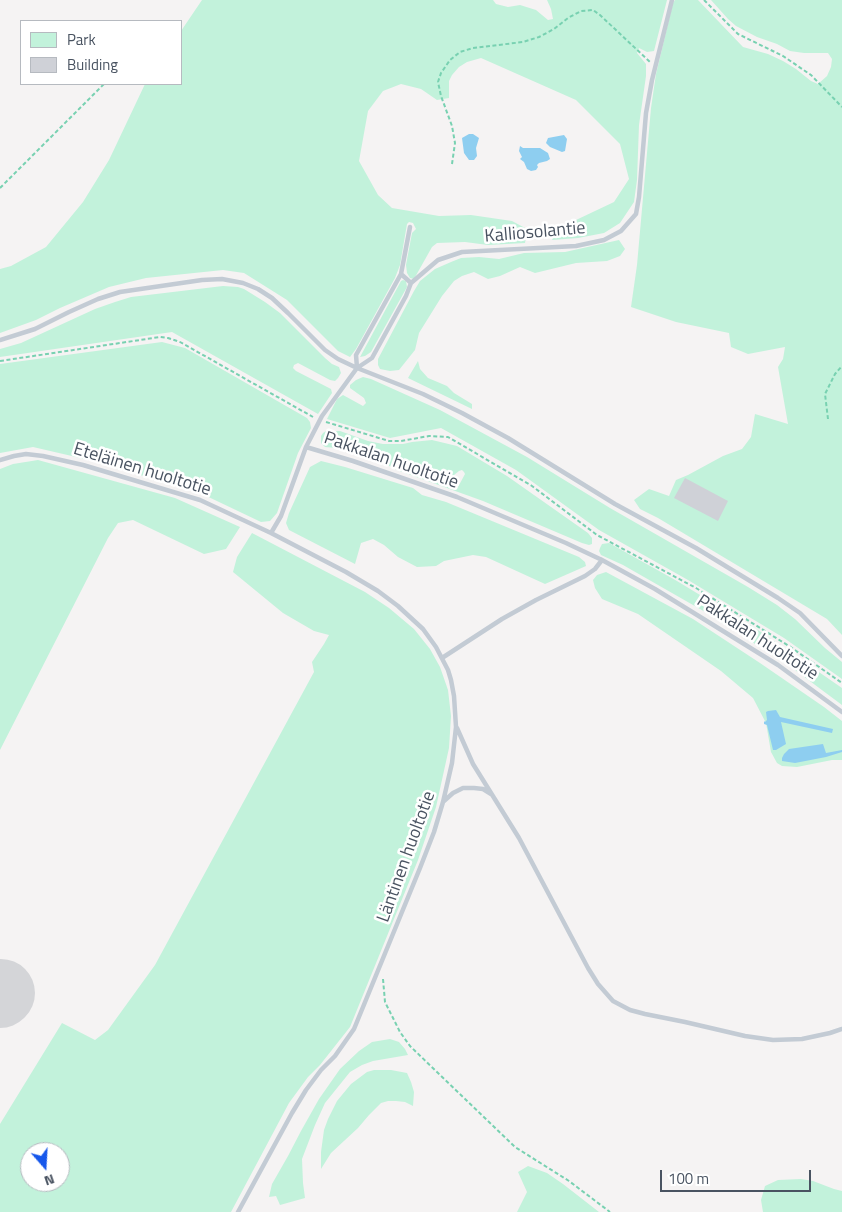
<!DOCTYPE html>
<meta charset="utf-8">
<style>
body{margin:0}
#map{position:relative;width:842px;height:1212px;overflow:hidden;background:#f5f3f3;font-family:"Titillium Web",sans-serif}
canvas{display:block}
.legend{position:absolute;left:20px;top:20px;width:162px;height:65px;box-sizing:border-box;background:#fff;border:1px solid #b6bac0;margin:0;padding:6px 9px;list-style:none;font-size:15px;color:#495361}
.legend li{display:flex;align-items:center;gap:10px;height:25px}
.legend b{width:25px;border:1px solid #b6bac0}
.north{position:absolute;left:20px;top:1142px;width:50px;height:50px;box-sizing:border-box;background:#fff;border:1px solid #b6bac0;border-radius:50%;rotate:161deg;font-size:14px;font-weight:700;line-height:20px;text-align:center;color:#495361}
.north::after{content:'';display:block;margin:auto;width:18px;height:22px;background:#1657eb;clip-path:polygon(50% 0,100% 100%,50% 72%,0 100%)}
.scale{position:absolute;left:660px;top:1170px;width:151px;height:22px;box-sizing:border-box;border:2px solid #495361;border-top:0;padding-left:6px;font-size:15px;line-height:18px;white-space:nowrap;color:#495361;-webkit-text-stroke:4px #fff;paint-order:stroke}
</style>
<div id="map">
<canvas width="842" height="1212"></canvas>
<ul class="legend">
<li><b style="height:14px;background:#c2f2db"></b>Park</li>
<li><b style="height:14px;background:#cfd1d7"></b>Building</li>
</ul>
<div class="north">N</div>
<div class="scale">100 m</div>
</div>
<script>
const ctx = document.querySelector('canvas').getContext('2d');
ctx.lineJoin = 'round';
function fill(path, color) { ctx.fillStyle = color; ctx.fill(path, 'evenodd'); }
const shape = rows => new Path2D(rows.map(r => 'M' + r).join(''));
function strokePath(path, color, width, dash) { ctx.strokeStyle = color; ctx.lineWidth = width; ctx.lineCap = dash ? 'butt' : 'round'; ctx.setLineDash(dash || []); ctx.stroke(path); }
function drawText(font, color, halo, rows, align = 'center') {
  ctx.font = font + ' "Titillium Web",sans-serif'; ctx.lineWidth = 5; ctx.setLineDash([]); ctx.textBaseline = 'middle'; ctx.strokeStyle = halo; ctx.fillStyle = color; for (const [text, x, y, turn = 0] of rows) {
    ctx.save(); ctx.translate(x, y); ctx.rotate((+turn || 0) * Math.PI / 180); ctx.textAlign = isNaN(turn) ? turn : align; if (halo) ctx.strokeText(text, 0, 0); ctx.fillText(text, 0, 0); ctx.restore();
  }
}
const green = shape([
 [202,0,493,0,496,4,508,7,520,5,536,10,548,20,553,19,551,9,547,0,667,0,654,51,647,52,639,48,637,53,646,64,646,76,639,125,637,180,634,202,620,223,604,233,578,238,552,240,557,229,614,202,629,179,620,144,576,100,481,58,467,62,459,67,452,75,449,81,449,98,437,100,421,89,401,84,383,91,368,111,359,161,378,195,392,208,439,216,471,215,512,221,527,229,525,243,488,245,465,242,437,243,432,247,414,279,410,278,407,273,406,265,412,233,416,229,413,223,409,222,407,224,400,265,395,278,356,349,350,357,338,351,287,300,244,273,223,270,146,278,109,287,60,308,36,320,0,333,0,269,11,266,46,247,83,202,109,160,145,84,181,84,181,31],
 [675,0,698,0,743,47,768,54,783,61,796,69,811,81,818,84,827,76,831,67,832,59,828,53,804,53,790,51,777,44,757,37,736,26,728,19,711,0,842,0,842,635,827,619,658,518,640,509,634,500,649,489,669,496,676,480,688,475,723,456,742,449,751,437,755,414,788,424,778,367,783,359,785,347,748,354,731,347,729,333,676,322,631,307,637,265,651,108,656,74,673,3],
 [619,240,625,249,620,256,607,261,576,263,535,273,520,267,500,276,488,279,474,272,462,276,454,281,442,296,419,333,415,350,399,370,390,371,380,369,378,365,378,359,414,291,420,281,435,269,451,262,461,258,479,257,499,259,524,253,565,252],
 [403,280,406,281,407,287,371,352,365,356,360,357,401,281],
 [223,286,238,287,244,289,265,302,280,313,325,358,332,364,339,367,341,373,338,378,335,381,330,380,298,363,294,365,293,368,296,371,331,389,332,393,318,414,172,332,0,357,0,349,21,343,95,309,115,302,131,297],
 [162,342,185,348,307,418,310,422,311,428,298,453,277,513,270,521,261,522,198,492,89,460,33,447,0,453,0,364],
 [418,361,420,369,428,378,447,386,454,393,472,404,472,409,408,378],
 [363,377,371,379,440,410,527,457,610,508,748,587,777,605,795,619,825,648,842,662,842,679,784,638,688,580,599,530,516,470,441,428,390,438,327,419,337,399,343,395,363,406,366,403,364,398,350,388,350,385,356,380],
 [326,431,340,431,368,441,383,444,403,444,412,442,432,440,457,446,507,476,588,533,592,538,592,544,589,545,582,543,483,501,397,470,358,450,325,447,321,443,321,436,323,433],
 [462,470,464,472,465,474,458,487,449,484,449,479,459,471],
 [38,460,175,498,240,527,226,549,204,554,133,520,118,523,108,538,0,750,0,469,13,464],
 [321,461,345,467,413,488,422,495,446,502,579,557,585,562,586,566,545,584,486,557,473,555,444,561,436,566,417,567,398,557,384,545,373,539,361,543,355,564,289,530,286,523,289,513,310,467],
 [252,533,365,592,389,608,414,629,430,649,440,667,448,690,451,716,449,748,436,807,418,860,350,1027,320,1065,308,1077,289,1103,231,1212,0,1212,0,1124,62,1023,95,1040,108,1030,155,965,314,672,312,662,324,644,329,635,314,631,283,613,233,572,237,557],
 [30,1152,60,1152,60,1182,30,1182],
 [609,543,677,581,761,632,842,688,842,705,791,667,707,613,623,565,601,555,599,551,600,548,602,544],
 [606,572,693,619,760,663,824,707,842,721,842,760,832,760,797,767,782,766,777,763,771,752,766,723,753,698,721,671,638,614,602,599,595,588,593,580,597,575],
 [390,1039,399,1042,405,1049,408,1055,373,1061,362,1065,350,1072,325,1103,315,1125,302,1159,303,1183,305,1198,280,1205,276,1196,269,1197,272,1184,288,1156,301,1131,319,1099,340,1069,359,1051,372,1042],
 [374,1070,391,1070,407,1073,411,1082,414,1092,413,1106,405,1102,396,1101,388,1101,381,1103,369,1115,358,1128,331,1153,321,1169,321,1152,324,1130,328,1119,337,1101,351,1084,367,1072],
 [528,1166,547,1173,563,1184,599,1212,517,1212,527,1192,518,1172],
 [801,1179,813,1181,834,1189,842,1191,842,1212,763,1212,761,1200,765,1186,778,1180]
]);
const water = shape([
 [469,134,473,134,479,138,476,148,477,156,474,160,469,160,464,153,462,138],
 [564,135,567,139,565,151,562,152,550,147,546,143,548,138],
 [520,146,523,148,540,148,548,153,550,159,547,161,539,163,537,165,538,167,536,170,531,171,527,169,524,162,520,159,522,157,519,151],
 [776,710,780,717,833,729,832,733,781,722,786,744,776,750,773,750,767,725,764,724,764,721,765,722,767,720,766,712,768,711],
 [823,744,826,753,842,750,842,752,826,757,795,763,782,761,782,758,784,754,789,749]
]);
const runway = shape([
 [0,994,1,993]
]);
const building = shape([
 [685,478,728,501,718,521,674,498]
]);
const path = shape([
 [704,0,738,34,783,56,811,75,842,107],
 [452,164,455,143,452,126,441,96,438,82,441,73,450,60,460,52,473,48,523,42,539,37,554,29,568,18,581,11,593,10,600,15,650,62],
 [0,188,104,84],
 [0,361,160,337,168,338,180,342,313,417],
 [828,419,825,394,835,374,842,366],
 [326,422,389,441,401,441,429,436,448,437,532,486,597,535,696,588,789,646,842,683],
 [383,979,385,1002,400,1032,410,1046,515,1147,569,1181,610,1212]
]);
const lane = shape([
 [410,227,401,274,411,283],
 [0,340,35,329,69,312,98,299,120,292,202,280,222,279,243,283,258,289,272,298,288,313,325,350,338,359,357,368,423,394,462,413,508,438,615,504,696,548,778,598,800,613,842,656],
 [357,368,356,355,401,274],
 [306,447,353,461,457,497,566,543,602,560,655,589,778,665,842,712],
 [0,460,14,456,26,454,43,456,83,465,200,500,271,533,346,572,378,591,398,606,423,629,436,647,448,670,451,680,454,696,456,727,452,763,443,802,434,832,420,868,354,1029,335,1056,321,1070,306,1090,292,1113,238,1212],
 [271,533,281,516,306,447,322,416,357,368,372,358,406,296,411,283,438,260,462,252,576,246,604,240,621,231,636,214,639,197,646,113,652,80,672,0],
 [442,658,502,619,536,600,585,576,595,569,602,560],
 [457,728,473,764,519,838,588,968,598,984,613,1001,630,1010,645,1014,685,1022,745,1036,773,1040,802,1039,830,1033,842,1029],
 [444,801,453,793,463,788,474,788,483,789,491,794]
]);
const streetNames = [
 ["Kalliosolantie",535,233,-5],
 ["Pakkalan huoltotie",391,461,19],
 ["Eteläinen huoltotie",142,470,17],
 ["Pakkalan huoltotie",757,638,33],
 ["Läntinen huoltotie",407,857,-70]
];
fill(green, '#c2f2db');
fill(water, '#8ecef0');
strokePath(runway, '#d4d5d8', 68);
fill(building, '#cfd1d7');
strokePath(path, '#78d1b1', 2, [4, 2.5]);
strokePath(lane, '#c3cbd4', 4.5);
drawText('18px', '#495361', '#fff', streetNames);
</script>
